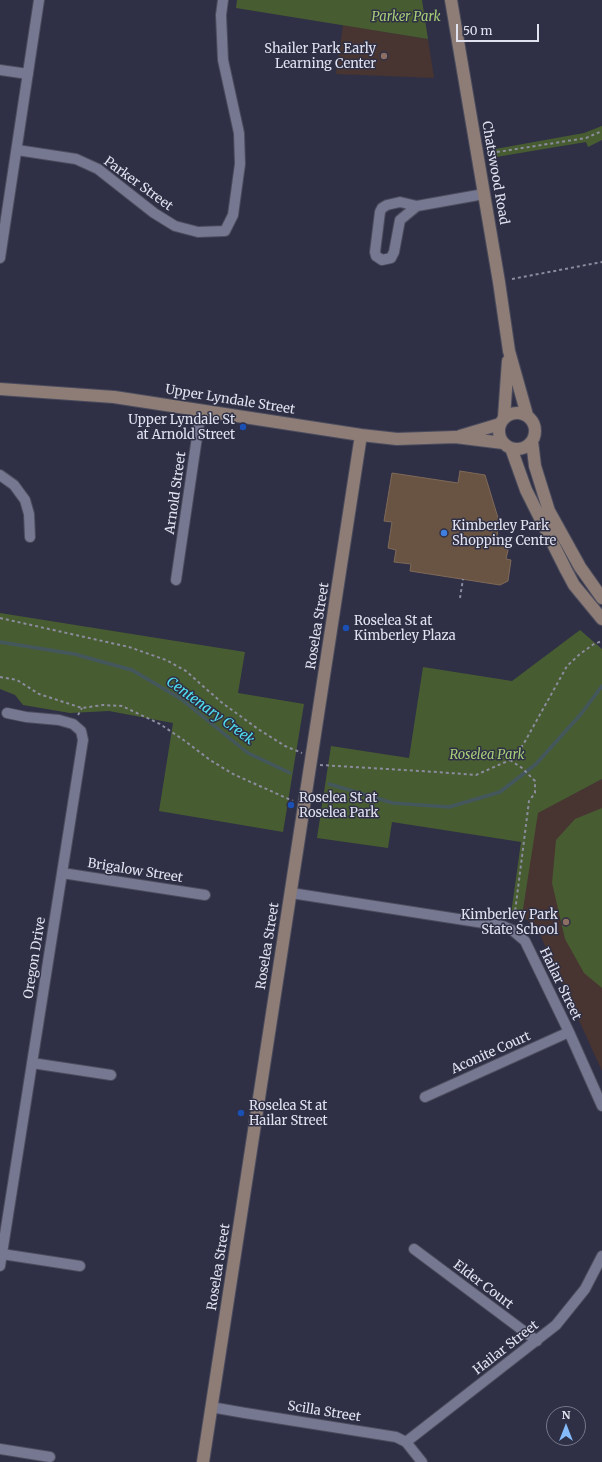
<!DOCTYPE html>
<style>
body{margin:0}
#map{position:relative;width:602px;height:1462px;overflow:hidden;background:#2f3045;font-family:Merriweather,serif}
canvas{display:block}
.north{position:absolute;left:546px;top:1406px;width:40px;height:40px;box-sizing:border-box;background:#2f3045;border:1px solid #767789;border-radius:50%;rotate:0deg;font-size:11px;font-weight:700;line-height:16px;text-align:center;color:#e1e2f0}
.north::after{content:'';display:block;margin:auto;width:14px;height:18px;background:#85bbfb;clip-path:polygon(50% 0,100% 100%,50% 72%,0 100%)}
.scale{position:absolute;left:456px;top:24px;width:83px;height:18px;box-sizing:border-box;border:2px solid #e1e2f0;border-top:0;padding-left:5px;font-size:12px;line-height:14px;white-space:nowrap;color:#e1e2f0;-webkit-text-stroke:3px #2f3045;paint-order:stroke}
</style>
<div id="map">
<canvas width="602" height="1462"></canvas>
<div class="north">N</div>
<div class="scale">50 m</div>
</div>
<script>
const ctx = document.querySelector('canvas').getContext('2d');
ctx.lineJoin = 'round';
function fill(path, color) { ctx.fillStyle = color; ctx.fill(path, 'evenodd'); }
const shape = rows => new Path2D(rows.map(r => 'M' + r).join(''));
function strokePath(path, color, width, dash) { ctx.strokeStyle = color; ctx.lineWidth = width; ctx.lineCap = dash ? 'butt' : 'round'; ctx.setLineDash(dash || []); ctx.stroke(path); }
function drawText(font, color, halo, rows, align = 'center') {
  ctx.font = font + ' Merriweather,serif'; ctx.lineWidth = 3; ctx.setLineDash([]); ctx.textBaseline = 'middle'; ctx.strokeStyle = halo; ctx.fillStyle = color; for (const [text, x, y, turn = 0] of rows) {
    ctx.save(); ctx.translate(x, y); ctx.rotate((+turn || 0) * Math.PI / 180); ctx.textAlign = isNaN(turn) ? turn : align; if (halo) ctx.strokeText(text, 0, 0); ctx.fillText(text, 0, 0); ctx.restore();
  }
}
const education = shape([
 [343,25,428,39,434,78,336,74],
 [602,779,602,1071,537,928,522,916,537,813]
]);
const green = shape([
 [237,0,422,0,428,39,236,8],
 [602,126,602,140,588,147,586,142,496,157,495,149,584,133],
 [0,613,245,652,238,693,304,704,283,832,159,811,173,723,109,711,70,713,23,705,15,695,0,689],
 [580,630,602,649,602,779,538,813,522,916,511,914,521,842,392,822,388,848,317,838,331,746,409,758,423,667,512,681],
 [602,808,602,988,584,973,565,939,552,883,556,840,575,819]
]);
const stream = shape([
 [0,642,74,654,132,670,181,699,248,753,290,773],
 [329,784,393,803,449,807,500,792,536,764,581,714,602,686]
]);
const building = shape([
 [460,471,485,475,499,521,496,544,509,546,506,559,511,560,508,581,500,585,410,571,411,564,394,562,396,550,388,548,392,522,384,521,392,473,458,483,460,471]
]);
const path = shape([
 [491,153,586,138,602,131],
 [512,279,602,262],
 [460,598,463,579],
 [0,618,129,647,166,660,186,671,221,702,258,729,285,746,302,753],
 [0,677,17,680,39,694,82,708,103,705,122,706,160,724,185,741,210,760,233,774,293,801],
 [78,715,82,708],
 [510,760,522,768,535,781,535,793,529,801,514,920],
 [320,765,437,772,476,775,510,760,523,745,567,666,580,654,594,644,602,641]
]);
const street = shape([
 [0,70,28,74],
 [17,150,76,159,98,169,154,213,175,226,198,232,225,231,233,215,240,164,239,133,223,60,221,15,223,0],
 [417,206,400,220,394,252,391,258,382,260,376,256,375,252,380,212,382,208,387,205,400,202,417,206,484,194],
 [0,258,39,0],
 [0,475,14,485,25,500,29,514,30,537],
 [176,580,201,410],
 [62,873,205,895],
 [291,893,503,926,512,930,525,941,569,1032,602,1106],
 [32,1063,111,1075],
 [425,1097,569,1032],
 [414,1249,537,1341],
 [2,1254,80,1266],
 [0,1266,83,740,81,731,73,724,59,720,26,717,7,713],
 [211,1407,245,1413,396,1437,406,1442,422,1462],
 [406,1442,556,1325,585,1289,602,1256],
 [0,1449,50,1457]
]);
const secondary = shape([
 [451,0,499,282,509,351,527,415],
 [0,389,114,397,361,435,397,439,455,437,503,443],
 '499 431a18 18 0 1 1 36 0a18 18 0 1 1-36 0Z',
 [504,417,508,361],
 [460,436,500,424],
 [532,441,535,466,549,511,580,567,602,598],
 [511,448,526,490,566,570,574,585,602,619],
 [203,1462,361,435]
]);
const markers = [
 [384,56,4,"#8d6e63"],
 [243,427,4,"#1a4fb4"],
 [444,533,4,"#3f7fe0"],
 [346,628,4,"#1a4fb4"],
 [291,805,4,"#1a4fb4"],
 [566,922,4,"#8d6e63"],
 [241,1113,4,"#1a4fb4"]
];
const parkNames = [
 ["Parker Park",406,17],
 ["Roselea Park",487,755]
];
const poiNames = [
 ["Shailer Park Early",376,49,"right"],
 ["Learning Center",376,64,"right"],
 ["Upper Lyndale St",235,420,"right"],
 ["at Arnold Street",235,435,"right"],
 ["Kimberley Park",452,526],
 ["Shopping Centre",452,541],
 ["Roselea St at",354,621],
 ["Kimberley Plaza",354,636],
 ["Roselea St at",299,798],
 ["Roselea Park",299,813],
 ["Kimberley Park",558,915,"right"],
 ["State School",558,930,"right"],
 ["Roselea St at",249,1106],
 ["Hailar Street",249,1121]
];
const streetNames = [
 ["Chatswood Road",495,173,80],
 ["Parker Street",138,184,36],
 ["Upper Lyndale Street",230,400,9],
 ["Arnold Street",176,493,-82],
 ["Roselea Street",318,626,-81],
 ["Brigalow Street",135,871,9],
 ["Roselea Street",268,946,-81],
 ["Oregon Drive",35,958,-81],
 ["Hailar Street",560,984,64],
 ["Aconite Court",491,1053,-24],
 ["Roselea Street",219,1267,-81],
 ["Elder Court",483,1285,37],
 ["Hailar Street",506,1348,-38],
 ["Scilla Street",324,1412,9]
];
const waterNames = [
 ["Centenary Creek",210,711,36]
];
fill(education, '#483430');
fill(green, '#485c32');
strokePath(stream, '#44575d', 3.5);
fill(building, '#695343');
strokePath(building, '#7f6958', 1);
strokePath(street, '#4c4c5e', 12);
strokePath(secondary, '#4c4c5e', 14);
strokePath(path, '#8b8c9e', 2, [3, 3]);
strokePath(street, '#767790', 10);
strokePath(secondary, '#8d7d76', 12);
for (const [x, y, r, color] of markers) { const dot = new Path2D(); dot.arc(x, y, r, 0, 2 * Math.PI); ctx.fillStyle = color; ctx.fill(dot); strokePath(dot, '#2f3045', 1.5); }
drawText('italic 13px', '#a6cf77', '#2f3045', parkNames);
drawText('13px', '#e1e2f0', '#2f3045', poiNames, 'left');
drawText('13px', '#e1e2f0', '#2f3045', streetNames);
drawText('italic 14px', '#4fe3f2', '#2f3045', waterNames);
</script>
